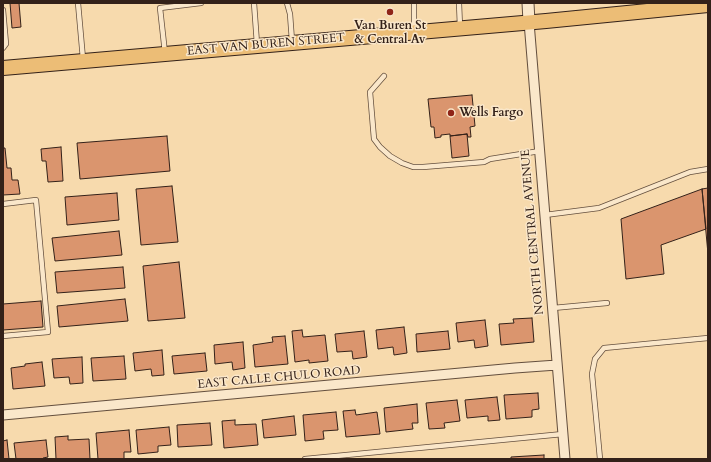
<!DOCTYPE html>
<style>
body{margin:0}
#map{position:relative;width:711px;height:462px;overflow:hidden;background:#f7daad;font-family:Cardo,serif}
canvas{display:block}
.frame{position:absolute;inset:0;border:4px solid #332119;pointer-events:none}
</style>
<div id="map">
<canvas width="711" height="462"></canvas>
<div class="frame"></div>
</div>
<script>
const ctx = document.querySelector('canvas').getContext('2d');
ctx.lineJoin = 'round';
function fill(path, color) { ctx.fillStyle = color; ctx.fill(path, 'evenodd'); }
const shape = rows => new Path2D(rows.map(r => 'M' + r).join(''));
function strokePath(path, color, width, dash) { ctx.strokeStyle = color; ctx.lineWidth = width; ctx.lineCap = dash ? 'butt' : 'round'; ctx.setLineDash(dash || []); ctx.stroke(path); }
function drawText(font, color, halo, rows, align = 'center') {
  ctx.font = font + ' Cardo,serif'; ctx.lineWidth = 3; ctx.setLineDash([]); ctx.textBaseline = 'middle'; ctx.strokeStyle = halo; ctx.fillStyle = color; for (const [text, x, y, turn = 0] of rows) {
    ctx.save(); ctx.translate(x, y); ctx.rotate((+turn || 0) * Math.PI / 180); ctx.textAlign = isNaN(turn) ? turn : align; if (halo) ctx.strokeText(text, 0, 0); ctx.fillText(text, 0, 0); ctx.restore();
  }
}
const building = shape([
 [10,3,19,3,21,27,12,28,10,3],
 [472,95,475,126,470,127,471,137,468,137,467,134,450,136,450,134,441,135,441,137,435,138,434,127,431,127,428,99,472,95],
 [467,134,469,156,452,158,450,136,467,134],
 [167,136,170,171,80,179,77,143,167,136],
 [61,147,63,181,48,182,46,161,42,161,41,149,61,147],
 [3,148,5,148,7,168,11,168,12,180,18,180,20,194,3,195,3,148],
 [172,186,178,242,141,245,136,189,172,186],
 [708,188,708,254,702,189,708,188],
 [702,189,706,229,661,245,664,274,626,279,621,219,702,189],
 [117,193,119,220,67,225,65,197,117,193],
 [119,231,122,255,55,261,52,238,119,231],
 [179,262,185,318,148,321,143,266,179,262],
 [123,267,125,288,57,293,55,272,123,267],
 [125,299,128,321,59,327,57,306,125,299],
 [41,301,43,327,3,330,3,304,41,301],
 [532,318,534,342,501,345,499,324,514,323,513,319,532,318],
 [485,320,488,346,475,348,474,340,458,342,456,323,485,320],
 [404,327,407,353,394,355,393,347,378,349,376,330,404,327],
 [302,330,303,337,325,335,328,361,309,363,309,360,295,362,292,331,302,330],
 [364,331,367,357,353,359,352,351,337,352,335,334,364,331],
 [448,331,450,349,417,352,416,334,448,331],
 [285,336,288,364,255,367,253,345,273,342,272,337,285,336],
 [243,342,245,368,233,370,232,362,215,364,214,345,243,342],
 [162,350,164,375,152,376,151,369,135,371,133,353,162,350],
 [205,353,207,371,174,374,172,356,205,353],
 [124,356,126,379,93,381,91,358,124,356],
 [82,357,83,383,70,384,69,377,54,378,52,359,82,357],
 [42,362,45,386,13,389,11,368,25,366,25,364,42,362],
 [538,393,539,409,532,410,532,417,506,419,504,395,538,393],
 [497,397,500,420,488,421,488,416,467,418,465,400,497,397],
 [457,400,460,421,444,423,445,428,429,429,426,403,457,400],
 [417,404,418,423,412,423,413,429,386,432,384,408,417,404],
 [355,410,356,415,377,412,380,434,346,437,343,411,355,410],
 [336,412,338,430,323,431,324,439,305,441,303,415,336,412],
 [294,416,296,435,264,438,262,420,294,416],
 [235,420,235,425,256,424,258,445,224,448,222,421,235,420],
 [210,423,212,445,178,447,177,425,210,423],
 [169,427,171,445,158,446,158,452,138,454,136,430,169,427],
 [129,430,131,452,124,452,124,459,98,459,96,433,129,430],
 [68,436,68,440,89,439,90,459,56,459,55,437,68,436],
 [7,440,9,459,3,459,3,441,7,440],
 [46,440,48,457,43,458,43,459,16,459,14,443,46,440],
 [544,455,544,459,511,459,511,457,544,455]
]);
const service = shape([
 [78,3,83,59],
 [254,3,257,44],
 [287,3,290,14,292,41],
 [414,3,414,31],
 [459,3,460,27],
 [3,10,6,44,3,48],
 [165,53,160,8,201,3],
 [384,76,370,92,374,139,380,147,390,156,402,163,413,167,423,167,484,162,490,159,540,151],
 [3,204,36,200,48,332,3,336],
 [545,215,599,208,690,172,708,169],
 [553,308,607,303],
 [305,459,563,434],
 [600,459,592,374,595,359,604,348,708,338]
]);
const minor = shape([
 [529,22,565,459],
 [3,415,515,368,557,365]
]);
const tertiary = shape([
 [528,3,529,22]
]);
const primary = shape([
 [3,68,546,21,708,5]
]);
const markers = [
 [390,12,4,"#8f2418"],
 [451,113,4,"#8f2418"]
];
const poiNames = [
 ["Van Buren St",390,26],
 ["& Central Av",390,40],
 ["Wells Fargo",459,113,"left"]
];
const streetNames = [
 ["EAST VAN BUREN STREET",266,45,-5],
 ["NORTH CENTRAL AVENUE",533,232,-95],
 ["EAST CALLE CHULO ROAD",279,378,-5]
];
fill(building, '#da956e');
strokePath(building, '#332119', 1);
strokePath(service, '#644f3e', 6);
strokePath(minor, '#644f3e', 11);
strokePath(tertiary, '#644f3e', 13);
strokePath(primary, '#332119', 16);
strokePath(service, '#fae7ca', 4.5);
strokePath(minor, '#fae7ca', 9);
strokePath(tertiary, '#fae7ca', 11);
strokePath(primary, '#ecbd76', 14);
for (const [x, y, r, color] of markers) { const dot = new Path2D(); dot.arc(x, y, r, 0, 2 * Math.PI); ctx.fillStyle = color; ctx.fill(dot); strokePath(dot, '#fae7ca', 1.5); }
drawText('bold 12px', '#332119', '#fae7ca', poiNames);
drawText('12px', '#332119', '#fae7ca', streetNames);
</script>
